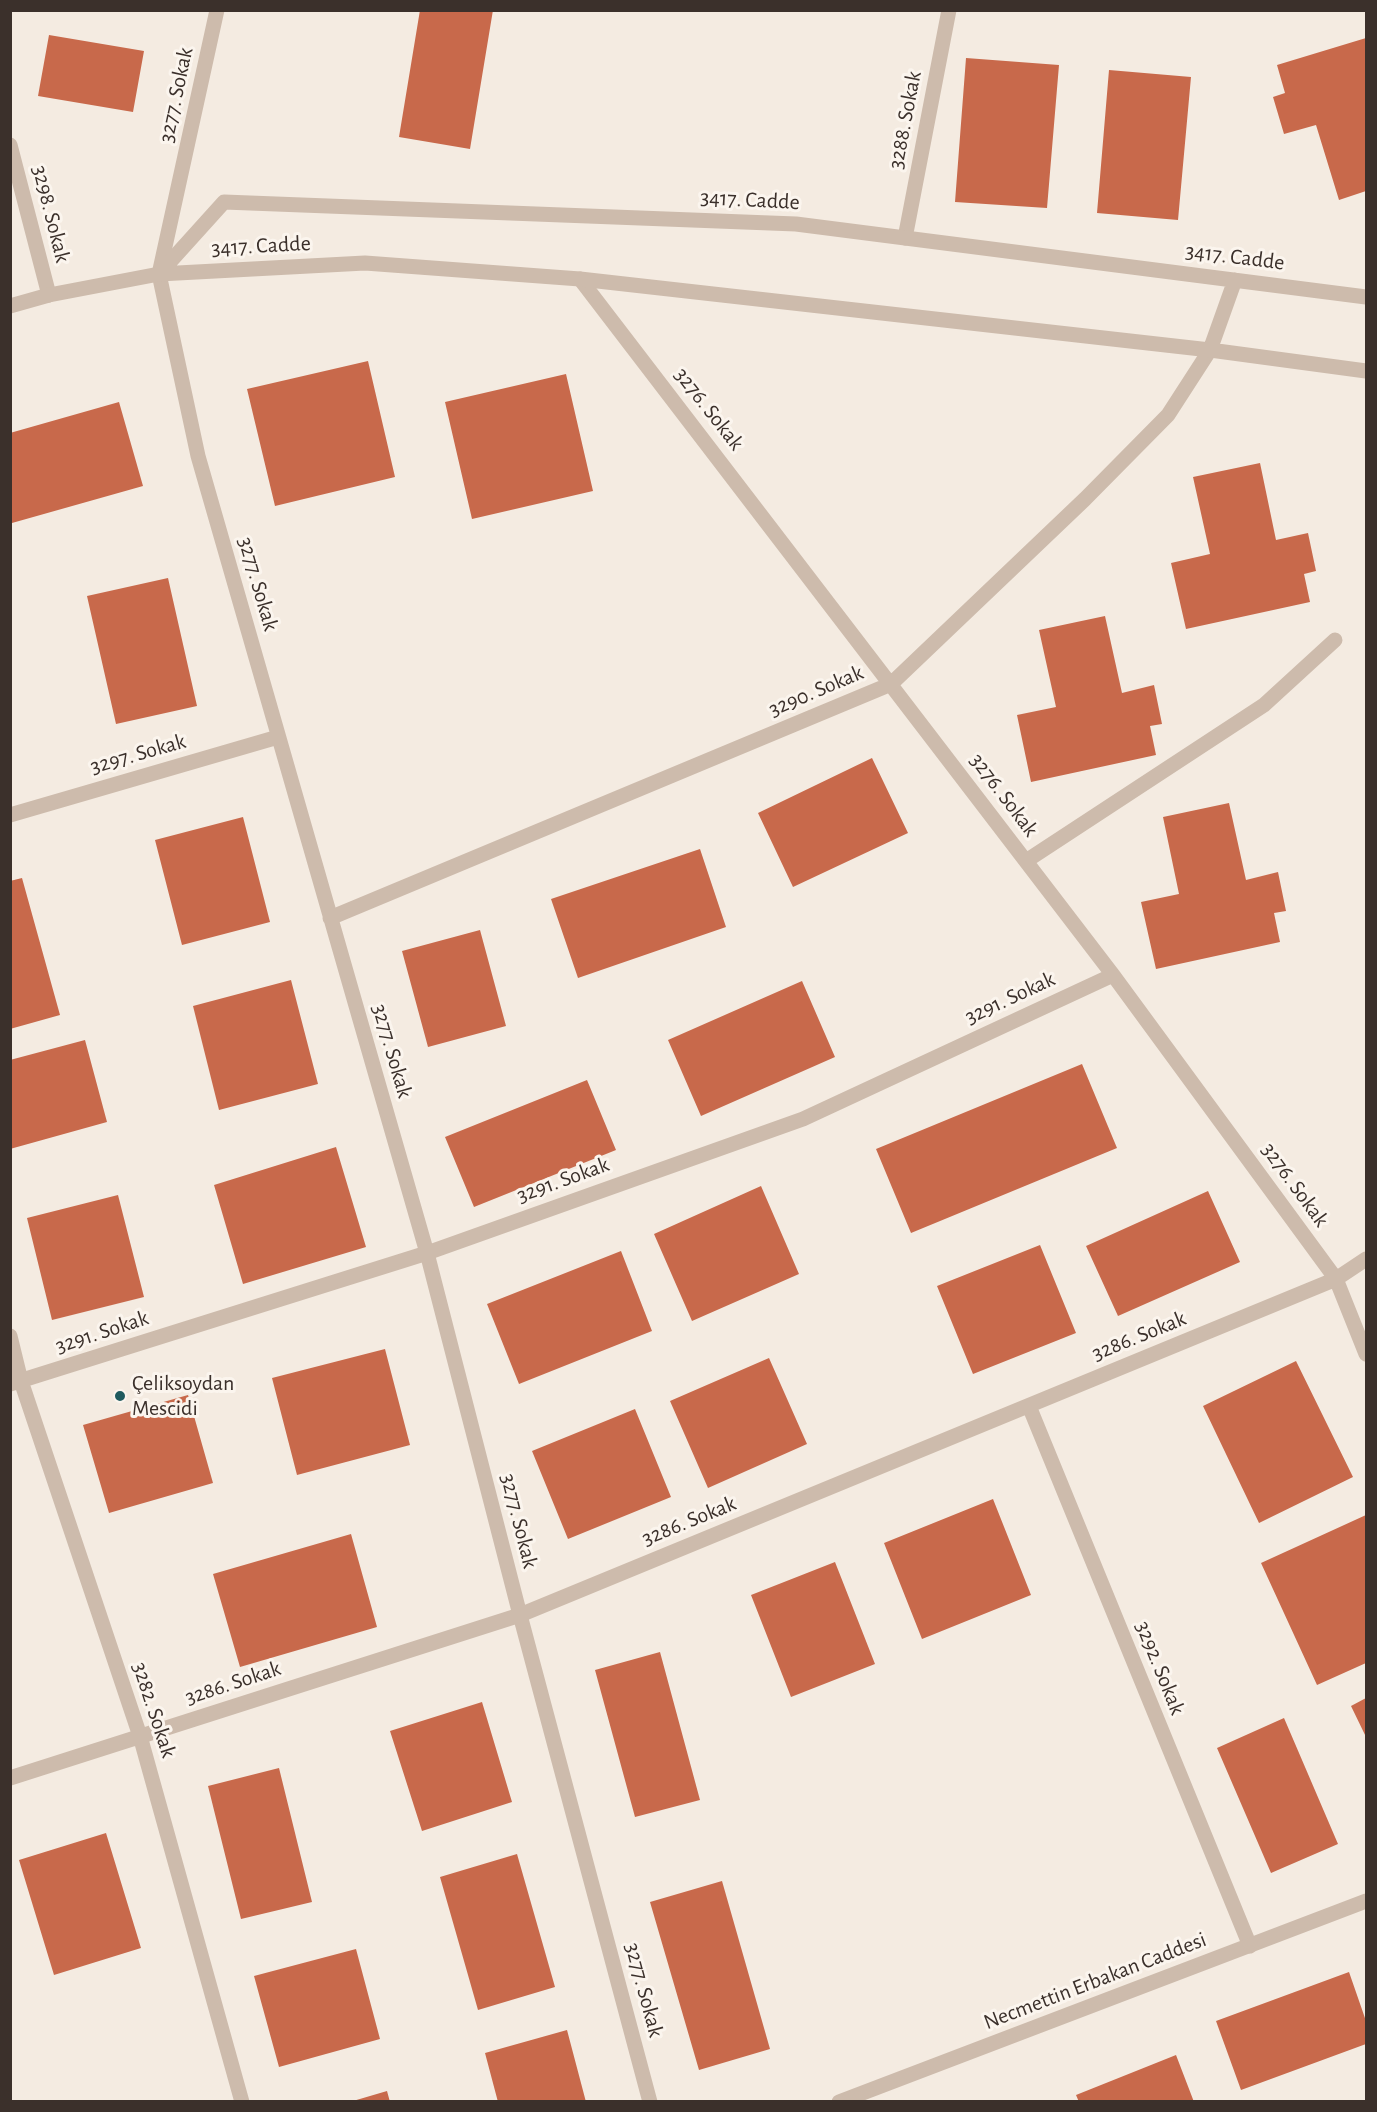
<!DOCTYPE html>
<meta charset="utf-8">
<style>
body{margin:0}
#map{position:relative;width:1377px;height:2112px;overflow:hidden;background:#f4ebe1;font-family:"Alegreya Sans",sans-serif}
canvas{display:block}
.frame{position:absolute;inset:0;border:12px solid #3b302b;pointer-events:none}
</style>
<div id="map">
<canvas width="1377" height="2112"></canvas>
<div class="frame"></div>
</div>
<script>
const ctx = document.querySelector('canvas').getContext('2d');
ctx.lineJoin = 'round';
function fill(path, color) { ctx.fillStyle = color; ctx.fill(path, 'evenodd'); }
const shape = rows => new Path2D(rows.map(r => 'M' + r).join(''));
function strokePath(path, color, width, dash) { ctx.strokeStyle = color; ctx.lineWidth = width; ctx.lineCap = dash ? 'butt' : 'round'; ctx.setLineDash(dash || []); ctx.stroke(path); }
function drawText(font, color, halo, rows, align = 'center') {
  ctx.font = font + ' "Alegreya Sans",sans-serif'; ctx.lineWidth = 6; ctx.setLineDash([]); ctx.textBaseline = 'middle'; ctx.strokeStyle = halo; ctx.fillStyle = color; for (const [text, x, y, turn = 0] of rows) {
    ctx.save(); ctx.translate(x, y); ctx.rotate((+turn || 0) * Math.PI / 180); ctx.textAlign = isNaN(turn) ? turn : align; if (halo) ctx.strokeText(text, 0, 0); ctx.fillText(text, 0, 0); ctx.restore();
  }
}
const building = shape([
 [420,10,493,10,470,149,399,137],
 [49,35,144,51,133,112,38,96],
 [1366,38,1366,191,1339,200,1316,125,1284,134,1273,97,1285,93,1277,65],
 [966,58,1059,65,1047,208,955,202],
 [1109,70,1191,77,1178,220,1097,213],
 [368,361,395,477,275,506,247,389],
 [566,374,593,491,472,519,445,402],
 [119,402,143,486,12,523,10,433],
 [1260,463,1276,540,1308,533,1316,571,1304,574,1310,602,1186,629,1171,563,1210,554,1193,477],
 [168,578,197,706,116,724,87,596],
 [1105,616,1122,693,1154,685,1162,724,1150,726,1156,755,1031,782,1017,715,1056,707,1039,630],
 [872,758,908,833,793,887,758,813],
 [1229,803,1246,880,1278,872,1286,911,1274,913,1280,942,1156,969,1141,902,1179,894,1163,817],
 [243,817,270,922,182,945,155,840],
 [700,849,726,927,578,978,551,899],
 [22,878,60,1015,10,1029,10,881],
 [480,930,506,1026,428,1047,402,951],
 [291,980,318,1084,219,1110,193,1006],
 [802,981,835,1057,701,1116,668,1040],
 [85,1040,107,1122,10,1149,10,1060],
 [1082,1064,1117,1148,911,1233,876,1149],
 [587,1080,616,1150,474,1207,445,1137],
 [336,1147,366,1247,243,1284,214,1185],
 [761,1186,799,1274,692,1321,654,1234],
 [1208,1191,1240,1262,1118,1316,1086,1246],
 [118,1195,144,1297,52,1320,27,1218],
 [1040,1245,1076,1333,973,1374,937,1286],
 [621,1251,652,1331,519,1384,487,1304],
 [385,1349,410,1445,297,1475,272,1378],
 [769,1358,807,1444,708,1488,670,1401],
 [1296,1361,1353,1477,1259,1523,1203,1406],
 [188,1395,213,1483,109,1513,83,1425],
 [635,1409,671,1497,568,1539,532,1451],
 [993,1499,1031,1595,922,1639,884,1543],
 [1366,1515,1366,1663,1317,1685,1261,1563],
 [351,1534,377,1627,240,1667,213,1574],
 [835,1562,875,1664,791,1697,751,1595],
 [660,1652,700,1800,635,1817,595,1670],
 [1366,1698,1366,1737,1351,1706],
 [482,1702,512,1802,422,1831,390,1731],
 [1284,1718,1338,1844,1271,1873,1217,1748],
 [279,1768,312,1902,241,1919,208,1786],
 [106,1833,141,1948,54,1975,19,1860],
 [517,1854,555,1987,478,2010,440,1877],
 [722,1881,770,2049,699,2070,650,1902],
 [356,1949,380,2039,279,2067,254,1976],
 [1349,1972,1366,2021,1366,2044,1241,2090,1216,2021],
 [567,2030,586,2102,498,2102,485,2053],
 [1176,2055,1194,2102,1079,2102,1076,2095],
 [387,2091,390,2102,353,2102,353,2101]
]);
const minor = shape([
 [217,10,159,274,198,456,427,1253,520,1615,650,2102],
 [10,145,49,295],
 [905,238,949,10],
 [580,279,1113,975,1336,1279,1366,1354],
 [10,815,278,737],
 [1026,861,1264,705,1335,640],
 [330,918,891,684,1085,499,1168,415,1210,350],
 [10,1336,21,1381,140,1736,242,2102],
 [10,1384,427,1253,803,1119,1113,975],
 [1029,1406,1250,1946],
 [10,1778,520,1615,1336,1279,1366,1259]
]);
const tertiary = shape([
 [159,274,224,202,796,224,1366,297],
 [10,306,49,295,159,274,365,263,580,279,1210,350,1366,371],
 [1210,350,1235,280],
 [839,2102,1366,1901]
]);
const markers = [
 [120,1396,6,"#1f5a5e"]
];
const streetNames = [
 ["3277. Sokak",176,95,-78],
 ["3288. Sokak",905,120,-79],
 ["3417. Cadde",750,200,3],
 ["3298. Sokak",51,214,76],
 ["3417. Cadde",261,246,-3],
 ["3417. Cadde",1235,257,7],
 ["3276. Sokak",709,409,52],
 ["3277. Sokak",258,584,74],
 ["3290. Sokak",816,691,-23],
 ["3297. Sokak",138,754,-16],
 ["3276. Sokak",1004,795,53],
 ["3291. Sokak",1010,998,-25],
 ["3277. Sokak",392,1051,74],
 ["3291. Sokak",563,1180,-20],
 ["3276. Sokak",1295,1185,54],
 ["3291. Sokak",102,1332,-18],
 ["3286. Sokak",1139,1336,-22],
 ["3277. Sokak",519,1521,76],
 ["3286. Sokak",689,1521,-22],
 ["3292. Sokak",1160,1668,68],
 ["3286. Sokak",233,1683,-18],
 ["3282. Sokak",154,1710,72],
 ["Necmettin Erbakan Caddesi",1095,1981,-21],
 ["3277. Sokak",644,1990,75]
];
const poiNames = [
 ["Çeliksoydan",132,1383],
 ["Mescidi",132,1408]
];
fill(building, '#c8694b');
strokePath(minor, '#cdbbac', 15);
strokePath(tertiary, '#cdbbac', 15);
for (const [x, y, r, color] of markers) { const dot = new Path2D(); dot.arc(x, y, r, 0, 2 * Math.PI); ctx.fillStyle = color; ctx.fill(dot); strokePath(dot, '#fbf5ee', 2); }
drawText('22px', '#3b302b', '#fbf5ee', streetNames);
drawText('22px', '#3b302b', '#fbf5ee', poiNames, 'left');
</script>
